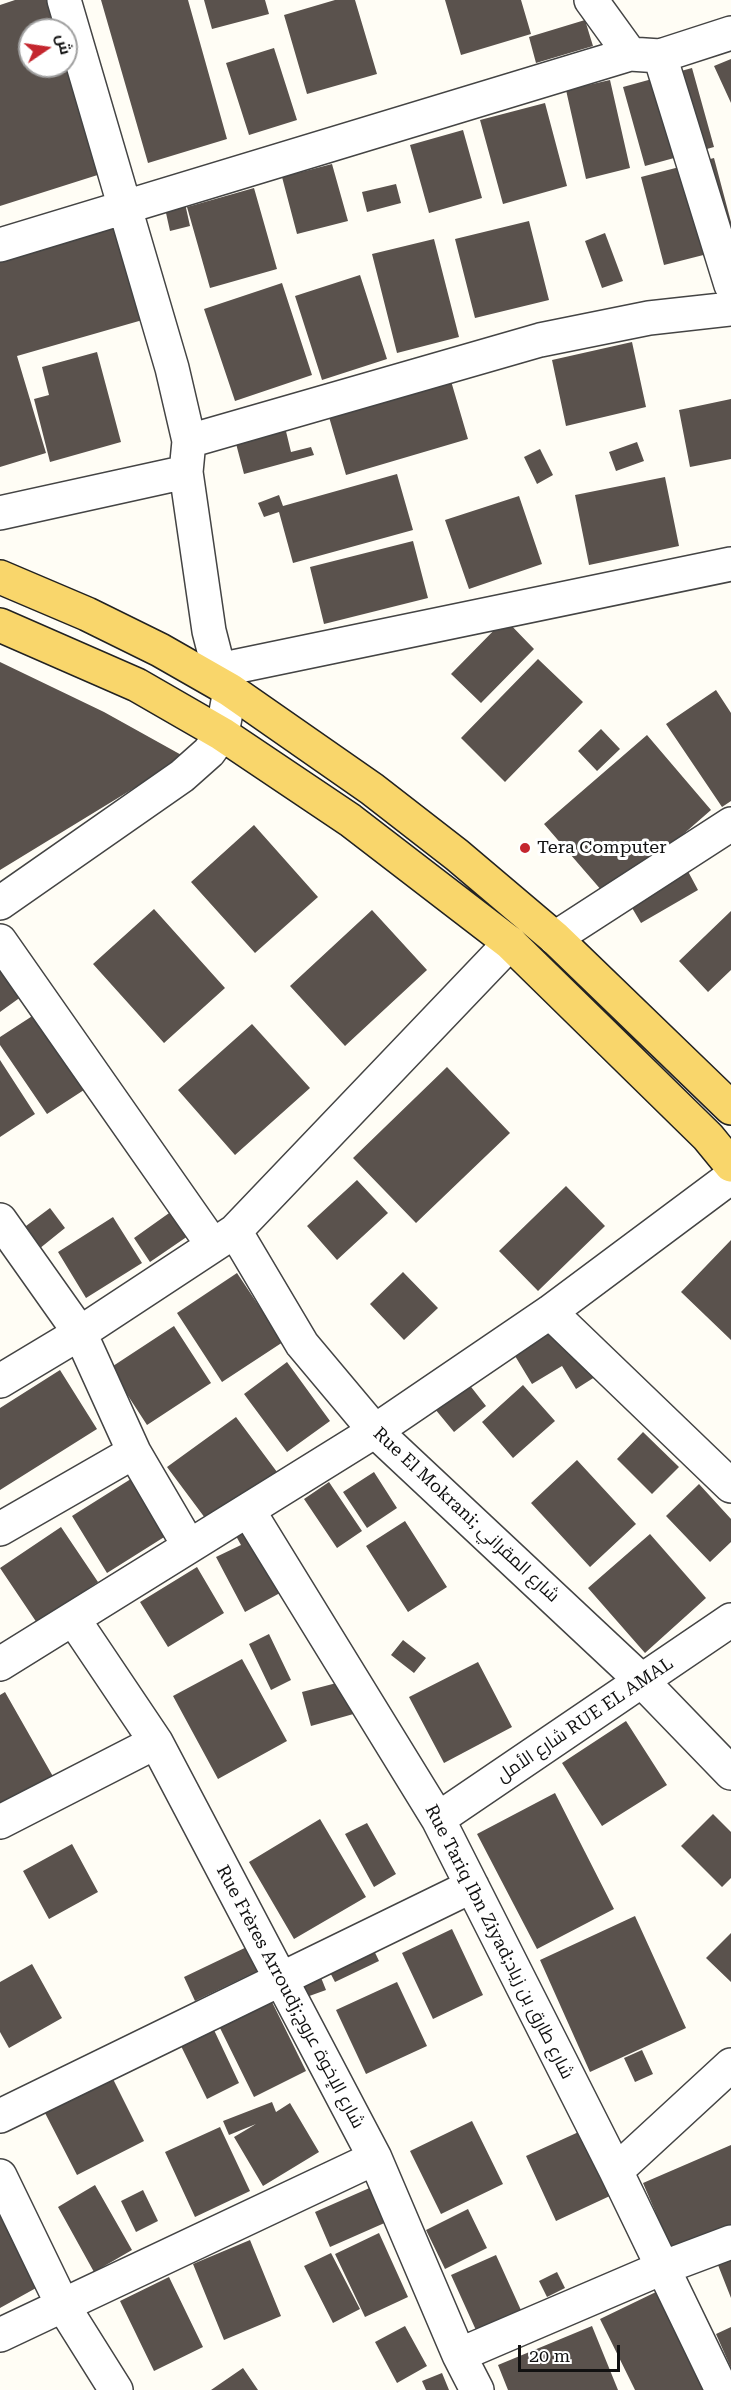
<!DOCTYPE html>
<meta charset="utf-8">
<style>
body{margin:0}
#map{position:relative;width:731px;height:2390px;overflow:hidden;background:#fffdf5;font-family:"Roboto Serif",Cairo,serif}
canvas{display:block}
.north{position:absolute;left:18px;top:18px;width:60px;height:60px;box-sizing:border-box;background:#fff;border:2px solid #a0a0a0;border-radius:50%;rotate:77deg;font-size:16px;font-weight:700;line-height:24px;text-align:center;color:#111}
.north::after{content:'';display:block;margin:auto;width:21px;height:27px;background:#c4262e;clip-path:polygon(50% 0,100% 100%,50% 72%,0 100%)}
.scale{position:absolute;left:518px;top:2345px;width:102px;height:27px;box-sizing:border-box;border:3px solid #111;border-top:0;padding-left:8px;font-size:18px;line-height:21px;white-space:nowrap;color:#111;-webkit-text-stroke:4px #fff;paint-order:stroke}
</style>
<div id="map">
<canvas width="731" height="2390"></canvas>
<div class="north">ش</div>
<div class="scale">20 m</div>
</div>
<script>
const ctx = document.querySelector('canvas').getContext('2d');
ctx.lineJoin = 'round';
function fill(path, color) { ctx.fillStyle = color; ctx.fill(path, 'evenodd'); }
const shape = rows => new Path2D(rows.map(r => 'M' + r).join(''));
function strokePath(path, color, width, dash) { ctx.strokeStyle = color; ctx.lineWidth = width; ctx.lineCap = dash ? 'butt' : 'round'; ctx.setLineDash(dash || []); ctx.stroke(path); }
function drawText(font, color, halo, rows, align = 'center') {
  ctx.font = font + ' "Roboto Serif",Cairo,serif'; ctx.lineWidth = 6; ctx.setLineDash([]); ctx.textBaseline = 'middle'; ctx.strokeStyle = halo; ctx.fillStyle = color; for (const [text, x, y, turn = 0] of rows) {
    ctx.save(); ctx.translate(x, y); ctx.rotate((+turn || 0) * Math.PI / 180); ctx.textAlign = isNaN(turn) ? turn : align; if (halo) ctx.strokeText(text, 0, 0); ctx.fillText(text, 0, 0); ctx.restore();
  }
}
const building = shape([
 [15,0,53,0,63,30,30,30,30,66,66,66,66,41,107,172,0,206,0,5],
 [101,0,188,0,227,139,148,163],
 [204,0,265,0,269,14,212,29],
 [335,0,355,0,377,74,307,94,284,15],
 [445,0,521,0,531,34,461,55],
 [585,20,593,46,536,63,529,37],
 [274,48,297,120,249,135,226,63],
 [731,59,731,103,714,66],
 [692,68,714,147,645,166,623,87],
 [610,80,630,168,586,179,566,90],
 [545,103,567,186,503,204,480,120],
 [463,130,482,198,429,213,410,145],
 [714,158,731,222,731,248,664,265,641,177],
 [332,164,348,221,297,234,282,177],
 [396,184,401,203,367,212,362,192],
 [254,188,277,269,210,288,187,207],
 [184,199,190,226,170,231,164,204],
 [529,221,549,300,475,318,455,239],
 [126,225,153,317,17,356,46,453,0,467,0,262],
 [605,233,623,281,602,288,585,241],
 [434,239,459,337,397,353,372,254],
 [360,275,387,359,322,380,295,296],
 [282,283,312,375,235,401,204,309],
 [632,342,646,407,566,426,552,360],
 [97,352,121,442,50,462,34,399,49,395,42,367],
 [451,381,468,439,346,475,329,417],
 [731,399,731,459,690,467,679,410],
 [284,423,291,452,311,447,314,455,244,474,234,436],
 [637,442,644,461,616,471,609,452],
 [540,449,553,475,537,484,524,457],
 [397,474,413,530,293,563,279,512,264,517,258,503,279,495,283,506],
 [665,477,679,546,589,565,575,495],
 [519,496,542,564,469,589,445,520],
 [413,541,428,598,324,624,310,567],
 [505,619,534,649,481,703,451,674],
 [538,659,583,702,505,782,461,738],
 [0,662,104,712,185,757,0,870],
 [716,690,731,713,731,801,722,807,666,724],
 [601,729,620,749,597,771,578,751],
 [647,735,711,810,609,899,544,824],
 [254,825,318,897,255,953,191,882],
 [683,862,698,890,641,923,625,896],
 [154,909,225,988,164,1043,93,964],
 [372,910,427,970,345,1046,290,986],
 [731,911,731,970,708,992,679,961],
 [0,960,25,994,0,1012],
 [37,1013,87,1088,47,1114,0,1045,0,1037],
 [252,1024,310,1088,235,1155,178,1090],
 [0,1060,35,1114,0,1137],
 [447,1067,510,1133,416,1223,353,1158],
 [357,1180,388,1213,337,1260,307,1226],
 [566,1186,605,1226,538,1291,499,1251],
 [50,1208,65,1228,34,1253,18,1232],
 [172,1211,188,1236,150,1262,134,1238],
 [113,1217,142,1263,86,1298,58,1252],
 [731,1240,731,1340,681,1292],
 [403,1272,438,1308,404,1340,370,1304],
 [237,1273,283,1342,222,1382,177,1313],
 [558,1316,598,1375,576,1389,562,1366,532,1384,509,1346],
 [174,1326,211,1383,147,1425,110,1368],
 [287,1362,330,1421,287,1452,244,1394],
 [60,1370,97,1429,0,1490,0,1408],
 [468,1383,486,1406,454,1432,435,1409],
 [523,1385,555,1421,513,1458,482,1422],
 [236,1417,277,1472,208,1522,167,1467],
 [643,1432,679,1467,652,1494,617,1459],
 [577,1460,636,1524,590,1567,531,1503],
 [374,1472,397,1508,367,1528,343,1492],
 [134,1477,169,1534,107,1573,72,1516],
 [329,1482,362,1531,337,1548,304,1499],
 [699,1484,731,1519,731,1542,710,1562,666,1516],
 [252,1515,291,1587,245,1612,216,1557,241,1545,231,1527],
 [405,1521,447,1587,408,1612,366,1546],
 [61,1527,98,1582,37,1623,0,1568],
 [650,1534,706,1598,645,1653,588,1588],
 [197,1567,224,1613,168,1647,140,1602],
 [269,1634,291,1680,271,1690,249,1644],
 [403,1640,426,1658,414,1673,391,1655],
 [242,1659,287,1741,218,1779,173,1696],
 [478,1662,512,1727,444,1763,409,1697],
 [348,1680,357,1713,311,1726,302,1692],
 [5,1692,55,1780,0,1811,0,1695],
 [626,1721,667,1785,602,1826,562,1763],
 [555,1793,614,1909,537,1949,477,1834],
 [713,1814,731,1832,731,1878,722,1887,681,1846],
 [320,1819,366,1897,294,1939,249,1862],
 [367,1823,396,1874,374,1887,345,1834],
 [72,1844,98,1892,49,1919,23,1871],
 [635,1916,686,2028,590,2072,540,1960],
 [452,1929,483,1995,433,2019,402,1953],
 [731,1933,731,1982,706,1958],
 [368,1938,379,1961,335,1982,324,1961],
 [253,1944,264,1968,195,2001,184,1977],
 [314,1960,326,1990,301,1999,290,1970],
 [32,1964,62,2018,9,2048,0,2032,0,1982],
 [397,1982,427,2046,366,2074,336,2010],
 [272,2002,306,2071,254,2097,220,2028],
 [214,2030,239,2083,207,2099,181,2046],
 [642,2050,653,2074,635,2082,624,2058],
 [113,2079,144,2141,77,2175,45,2113],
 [272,2102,276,2112,290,2103,319,2152,263,2186,234,2137,256,2124,229,2135,223,2121],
 [472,2121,503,2184,441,2214,410,2151],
 [220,2127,250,2191,195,2217,165,2152],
 [583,2130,612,2195,556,2221,526,2156],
 [731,2145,731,2228,673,2253,643,2183],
 [95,2185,132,2250,94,2272,58,2207],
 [374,2186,389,2221,330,2247,315,2212],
 [143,2190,158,2221,136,2232,121,2201],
 [468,2209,487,2248,445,2269,426,2230],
 [8,2213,45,2283,0,2308,0,2217],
 [379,2233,408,2297,365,2317,335,2254],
 [250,2240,281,2316,224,2340,193,2264],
 [331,2253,360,2309,333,2323,304,2266],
 [731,2254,731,2298,716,2260],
 [496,2255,525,2319,480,2339,451,2275],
 [557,2272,565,2288,547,2297,539,2281],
 [169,2277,203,2347,154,2371,120,2301],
 [658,2291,706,2390,635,2390,600,2319],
 [405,2326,427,2366,397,2383,375,2342],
 [592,2326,618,2390,508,2390,498,2365],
 [731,2327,731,2368,716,2334],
 [243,2368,258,2390,211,2390],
 [442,2373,449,2390,426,2390,422,2381]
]);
const minor = shape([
 [591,0,630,54],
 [660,56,731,285],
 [0,245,630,54,660,56,731,33],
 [189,441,540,340,649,318,731,309],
 [0,513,186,472],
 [219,670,731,564],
 [0,903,182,776,209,752,222,734,230,690,219,670,209,631,186,472,189,441,172,368,64,0],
 [555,938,731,824],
 [0,941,212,1244],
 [0,1220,80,1333,134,1452,189,1546],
 [235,1231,302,1344,375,1431,642,1681,731,1773],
 [550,1312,731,1486],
 [0,1381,80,1333,235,1231,510,943],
 [248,1510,438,1819,616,2171,722,2390],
 [0,1529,134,1452],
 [74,1620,156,1742,375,2158,459,2355,477,2390],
 [0,1664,375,1431,550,1312,731,1177],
 [438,1819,731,1620],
 [0,1822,156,1742],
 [0,2116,472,1886],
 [616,2171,731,2065],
 [0,2176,62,2304,116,2390],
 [0,2335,375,2158],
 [459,2355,662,2268,731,2242]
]);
const major = shape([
 [0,577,87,614,160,650,230,690,372,789,457,855,555,938,731,1108],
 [0,625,137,685,222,734,350,820,510,943,708,1137,731,1165]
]);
const markers = [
 [525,848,6,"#c4262e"]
];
const poiNames = [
 ["Tera Computer",537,848]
];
const streetNames = [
 ["Rue El Mokrani; شارع المقراني",466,1515,43],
 ["شارع الأمل RUE EL AMAL",585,1720,-34],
 ["Rue Tariq Ibn Ziyad;شارع طارق بن زياد",499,1942,63],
 ["Rue Frères Arroudj;شارع الإخوة عروج",290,1997,62]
];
fill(building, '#5a524d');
strokePath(minor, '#444', 36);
strokePath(major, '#222', 36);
strokePath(minor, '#fff', 33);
strokePath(major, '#f9d66b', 33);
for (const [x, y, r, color] of markers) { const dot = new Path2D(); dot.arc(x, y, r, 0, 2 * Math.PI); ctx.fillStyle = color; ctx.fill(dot); strokePath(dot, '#fff', 2); }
drawText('18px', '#111', '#fff', poiNames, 'left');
drawText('18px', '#111', '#fff', streetNames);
</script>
